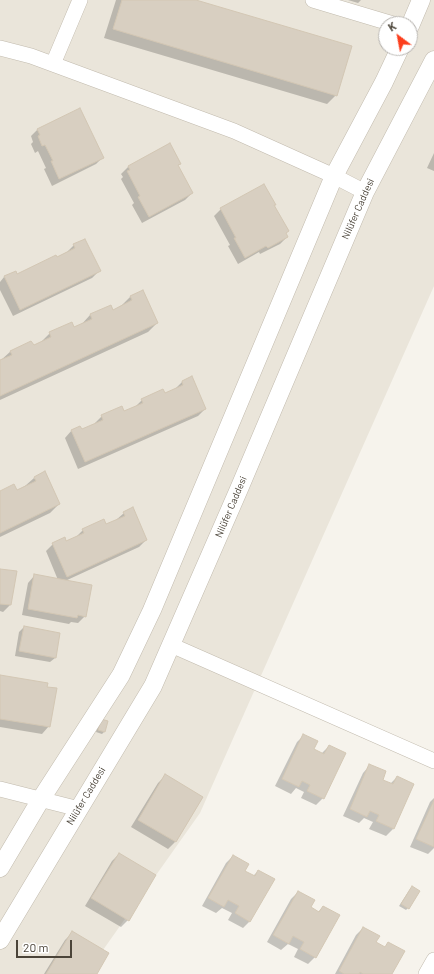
<!DOCTYPE html>
<meta charset="utf-8">
<style>
body{margin:0}
#map{position:relative;width:434px;height:974px;overflow:hidden;background:#f6f3ec;font-family:Barlow,sans-serif}
canvas{display:block}
.north{position:absolute;left:378px;top:16px;width:40px;height:40px;box-sizing:border-box;background:#fff;border:1px solid #b7b4b0;border-radius:50%;rotate:328deg;font-size:11px;font-weight:700;line-height:16px;text-align:center;color:#4b4439}
.north::after{content:'';display:block;margin:auto;width:14px;height:18px;background:#fc3f1d;clip-path:polygon(50% 0,100% 100%,50% 72%,0 100%)}
.scale{position:absolute;left:16px;top:940px;width:56px;height:18px;box-sizing:border-box;border:2px solid #4b4439;border-top:0;padding-left:5px;font-size:12px;line-height:14px;white-space:nowrap;color:#4b4439;-webkit-text-stroke:3px #fff;paint-order:stroke}
</style>
<div id="map">
<canvas width="434" height="974"></canvas>
<div class="north">K</div>
<div class="scale">20 m</div>
</div>
<script>
const ctx = document.querySelector('canvas').getContext('2d');
ctx.lineJoin = 'round';
function fill(path, color) { ctx.fillStyle = color; ctx.fill(path, 'evenodd'); }
const shape = rows => new Path2D(rows.map(r => 'M' + r).join(''));
function strokePath(path, color, width, dash) { ctx.strokeStyle = color; ctx.lineWidth = width; ctx.lineCap = dash ? 'butt' : 'round'; ctx.setLineDash(dash || []); ctx.stroke(path); }
function drawText(font, color, halo, rows, align = 'center') {
  ctx.font = font + ' Barlow,sans-serif'; ctx.lineWidth = 3; ctx.setLineDash([]); ctx.textBaseline = 'middle'; ctx.strokeStyle = halo; ctx.fillStyle = color; for (const [text, x, y, turn = 0] of rows) {
    ctx.save(); ctx.translate(x, y); ctx.rotate((+turn || 0) * Math.PI / 180); ctx.textAlign = isNaN(turn) ? turn : align; if (halo) ctx.strokeText(text, 0, 0); ctx.fillText(text, 0, 0); ctx.restore();
  }
}
const residential = shape([
 [0,0,434,0,434,286,200,813,86,974,0,974],
 [386,24,410,24,410,48,386,48]
]);
const shadow = shape([
 [116,0,192,0,336,95,327,104,104,38],
 [348,0,361,0,358,3],
 [38,129,103,157,96,164,52,186,44,169,46,168,38,151,35,153,31,144,33,142,31,136],
 [169,144,180,163,177,166,192,193,185,200,142,223,132,205,134,203,121,179,123,177,121,174,128,167],
 [434,153,434,171,427,168],
 [273,206,287,237,280,244,260,254,259,252,238,264,228,246,230,245,214,216,221,209],
 [74,245,99,271,92,278,13,316,0,290,0,282,4,277,15,272,16,275,56,258,67,252],
 [131,296,157,323,148,332,0,400,0,361,11,351,33,346,41,342,50,333,74,328,81,325,90,315,111,306,113,311,122,305],
 [191,378,205,409,198,416,78,469,65,438,72,430,81,431,95,424,95,423,102,416,124,413,135,407,142,400,164,395,175,389,182,382],
 [34,478,59,504,50,513,0,537,0,492,16,491,25,486],
 [124,513,146,540,139,547,65,581,85,616,78,623,71,622,69,624,22,615,28,583,35,575,58,580,46,551,53,544,66,543,76,537,83,530,105,526,116,520],
 [0,570,10,605,3,612,0,611],
 [24,627,55,658,50,662,15,656,19,632],
 [0,676,49,726,42,734,0,727],
 [99,722,104,732,102,734,96,732],
 [304,735,313,750,321,754,329,746,323,798,316,805,301,798,304,792,296,788,291,794,275,786,297,742],
 [370,765,381,780,390,784,397,777,413,784,393,829,386,836,369,829,373,822,364,818,359,823,343,816,363,773],
 [165,776,201,797,175,842,168,849,131,827,158,783],
 [434,798,434,848,428,854,410,847,430,802],
 [119,854,128,920,121,927,85,906,112,861],
 [233,856,244,871,253,876,258,871,250,921,243,928,228,920,232,913,222,908,216,913,202,906,226,863],
 [410,889,408,908,406,910,399,906],
 [298,892,309,908,318,912,323,907,315,957,308,964,294,957,298,949,288,944,281,950,267,942,291,899],
 [363,928,375,943,391,974,335,974,356,935],
 [72,933,96,974,44,974,65,940]
]);
const building = shape([
 [122,0,196,0,352,46,337,96,113,29,122,0],
 [80,108,104,158,59,179,51,161,53,161,45,145,42,146,38,136,40,135,37,129,80,108],
 [170,143,181,164,178,165,193,193,149,217,138,197,140,196,127,171,130,170,128,166,170,143],
 [264,184,276,205,274,205,289,231,286,233,288,237,268,248,266,246,245,258,234,238,236,238,220,208,264,184],
 [85,239,101,271,20,310,4,276,16,271,17,274,56,255,57,257,75,248,73,244,85,239],
 [143,290,158,323,0,396,0,360,12,355,10,351,31,341,34,345,51,337,49,332,72,322,74,327,92,319,90,314,111,305,113,310,132,300,130,296,143,290],
 [192,376,206,409,85,462,71,430,80,426,82,429,103,420,101,415,122,406,124,411,143,403,141,399,163,389,165,393,183,385,182,381,192,376],
 [45,471,60,504,0,533,0,491,14,484,17,490,36,481,34,477,45,471],
 [133,507,147,540,67,577,52,543,65,537,66,541,84,533,82,529,104,519,106,524,125,516,123,512,133,507],
 [0,569,17,571,11,605,0,604,0,569],
 [34,574,92,585,86,617,78,615,77,618,28,609,34,574],
 [24,626,60,633,56,658,19,651,24,626],
 [0,675,48,683,47,687,57,688,50,727,0,719,0,675],
 [101,719,108,721,105,732,98,730,101,719],
 [303,734,318,741,314,749,324,754,329,745,346,753,324,799,307,791,310,785,302,781,299,787,282,779,303,734],
 [369,764,386,771,383,780,393,784,397,776,414,784,394,829,376,821,379,815,370,811,367,817,350,809,369,764],
 [165,774,203,797,176,842,138,820,165,774],
 [434,800,434,847,416,839,434,800],
 [119,853,156,875,129,921,91,898,119,853],
 [233,855,249,864,245,871,255,876,258,870,275,879,250,922,235,913,239,906,228,900,224,907,208,898,233,855],
 [412,886,420,891,409,909,401,904,412,886],
 [298,891,315,900,311,907,319,912,323,906,340,915,316,958,300,949,304,942,293,936,289,944,273,935,298,891],
 [363,927,380,936,376,942,385,947,388,942,405,951,392,974,363,974,360,972,359,974,344,974,339,971,363,927],
 [72,931,109,953,97,974,46,974,72,931]
]);
const minor = shape([
 [313,0,393,24],
 [0,48,31,56,234,131,334,176,365,192],
 [53,64,80,0],
 [171,645,434,761],
 [0,789,79,809],
 [426,974,434,960]
]);
const tertiary = shape([
 [410,26,421,0],
 [0,868,41,799,121,675,152,610,334,176,384,82,400,48],
 [0,940,153,686,239,489,365,192,434,60]
]);
const streetNames = [
 ["Nilüfer Caddesi",358,209,-66],
 ["Nilüfer Caddesi",231,507,-67],
 ["Nilüfer Caddesi",86,796,-59]
];
fill(residential, '#eae5da');
fill(shadow, '#0003');
fill(building, '#d8cfc1');
strokePath(building, '#d3c7b4', 1);
strokePath(minor, '#c2bbae', 16);
strokePath(tertiary, '#c2bbae', 19);
strokePath(minor, '#fff', 15);
strokePath(tertiary, '#fff', 18);
drawText('10px', '#4b4439', '#fff', streetNames);
</script>
